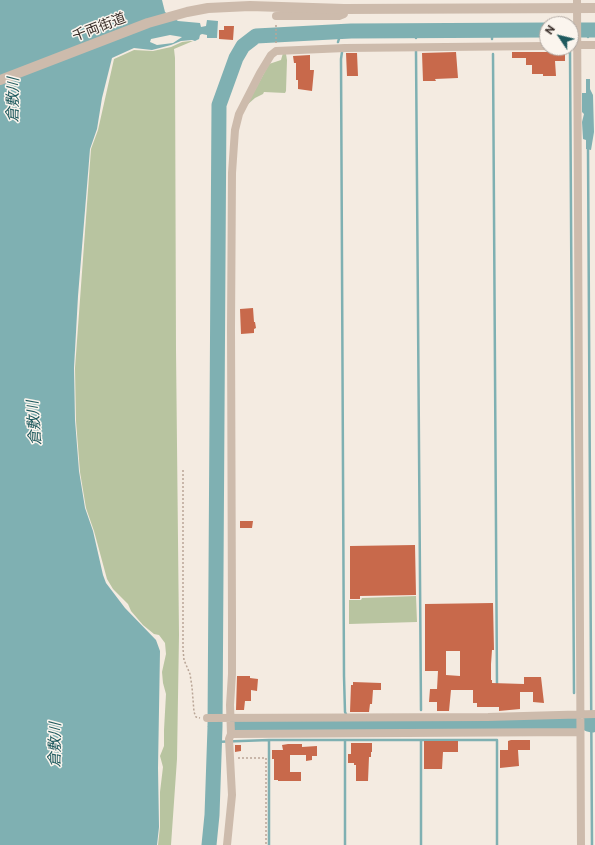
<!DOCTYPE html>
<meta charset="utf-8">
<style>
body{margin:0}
#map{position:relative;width:595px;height:845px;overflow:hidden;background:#f4ebe1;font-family:Commissioner,sans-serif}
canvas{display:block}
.north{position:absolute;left:539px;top:16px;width:40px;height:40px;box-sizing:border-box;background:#fbf5ee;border:1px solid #aea6a0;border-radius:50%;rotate:305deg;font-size:11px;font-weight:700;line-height:16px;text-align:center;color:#3b302b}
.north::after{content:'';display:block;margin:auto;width:14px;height:18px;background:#1f5a5e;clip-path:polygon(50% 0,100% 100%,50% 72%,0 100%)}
</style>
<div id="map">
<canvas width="595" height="845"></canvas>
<div class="north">N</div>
</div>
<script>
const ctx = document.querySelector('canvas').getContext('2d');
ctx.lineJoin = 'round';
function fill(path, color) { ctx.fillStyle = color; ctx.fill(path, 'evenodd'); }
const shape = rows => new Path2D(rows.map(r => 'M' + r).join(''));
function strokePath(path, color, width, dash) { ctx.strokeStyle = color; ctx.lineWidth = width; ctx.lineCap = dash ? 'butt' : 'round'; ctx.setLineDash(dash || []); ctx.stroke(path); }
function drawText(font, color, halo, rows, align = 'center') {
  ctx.font = font + ' Commissioner,"Noto Sans JP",sans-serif'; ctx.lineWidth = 3; ctx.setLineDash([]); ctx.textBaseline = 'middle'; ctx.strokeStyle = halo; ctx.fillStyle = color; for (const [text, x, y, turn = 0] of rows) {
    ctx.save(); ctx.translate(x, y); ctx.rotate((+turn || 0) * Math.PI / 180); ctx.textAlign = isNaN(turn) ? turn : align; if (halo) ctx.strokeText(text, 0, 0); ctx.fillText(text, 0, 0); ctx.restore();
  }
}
const green = shape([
 [190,41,193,41,174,49,175,58,176,350,179,635,177,759,171,845,158,845,160,827,160,792,163,767,160,756,164,746,164,730,166,694,163,683,162,672,166,654,165,643,159,635,154,634,143,625,131,611,128,604,113,589,107,579,94,531,86,508,80,472,76,421,75,368,91,149,98,130,114,59,134,50,153,51,171,47,182,42],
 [283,53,286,54,287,60,286,91,285,93,264,92,263,94,255,98,247,105,269,64,281,60],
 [416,596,417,622,349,624,349,600,361,600,362,598]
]);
const water = shape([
 [0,0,162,0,165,12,178,21,200,23,201,27,206,26,207,20,218,21,217,38,207,38,207,35,202,34,200,35,199,39,195,41,192,40,181,41,171,45,152,50,134,48,112,58,102,98,97,129,90,149,78,296,74,368,75,420,79,471,85,508,93,531,103,575,106,583,125,608,156,640,160,651,158,768,159,827,157,845,0,845],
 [170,35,182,37,173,43,157,45,150,42,151,39],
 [586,79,590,79,590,89,593,95,594,132,591,150,586,149,586,140,583,139,582,122,584,114,582,112,582,93,586,93]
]);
const stream = shape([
 [588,30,588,37],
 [416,31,416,38],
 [492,31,492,39],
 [338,42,341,32],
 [416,51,421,710],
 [342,52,341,59,344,676,345,712,346,714],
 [570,52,574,693],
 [493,54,497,686],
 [588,148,592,845],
 [573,724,573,721],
 [420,725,420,722],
 [496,725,496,722],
 [344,726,348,720],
 [269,740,421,740,421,845],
 [345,740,345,845],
 [421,740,497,740,497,845],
 [214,742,269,740,269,845]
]);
const river = shape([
 [571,30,595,30],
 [588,724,592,725],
 [235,727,576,724],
 [209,845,212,815,215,727,219,105,236,58,243,46,256,36,351,31,547,30]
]);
const building = shape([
 [224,26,234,26,233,40,219,39,219,30,224,30],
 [557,49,565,50,565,61,555,61,556,76,543,76,543,74,532,74,532,65,526,65,526,58,512,58,512,52,547,52],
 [456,52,458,78,435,79,436,81,423,81,422,53],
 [346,53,357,53,358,76,347,76],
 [310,55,310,70,314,70,312,91,298,89,298,80,296,80,296,63,294,63,293,56],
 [253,308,254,322,255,322,256,328,254,329,254,333,241,334,240,309],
 [240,521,253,521,252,528,240,528],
 [415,545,416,595,360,596,360,599,350,599,350,546],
 [493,603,494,650,492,650,491,664,491,680,492,680,492,683,524,684,524,677,541,677,544,703,533,702,533,692,520,692,520,709,499,711,499,707,477,707,477,703,473,703,473,690,451,690,449,711,437,711,437,702,429,702,430,689,437,689,438,671,425,671,425,604],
 [446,651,460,651,460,676,446,675],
 [237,676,250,676,250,678,258,679,257,691,251,690,251,701,245,701,244,710,236,710],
 [353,682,381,683,381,690,373,690,372,704,370,704,369,712,350,712,351,685,353,685],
 [511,740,530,740,530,750,518,750,519,766,500,768,500,750,508,750,508,741],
 [424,741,458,741,458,752,443,752,442,769,424,769],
 [351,743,372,743,372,752,371,752,371,757,369,757,368,781,356,781,356,765,354,765,354,763,348,763,348,754,351,754],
 [288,744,302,744,302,747,317,746,317,756,312,756,312,760,306,761,306,755,290,755,290,772,301,772,301,781,278,781,278,780,274,780,274,759,272,759,272,750,283,750,282,745],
 [235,745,241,745,241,751,235,752]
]);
const path = shape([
 [276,43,276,25],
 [183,470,183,649,184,660,190,674,192,687,194,712,196,717,200,718],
 [238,758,266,758,266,845]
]);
const minor = shape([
 [577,0,581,845],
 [276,16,339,16,344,14,344,9],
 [571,45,595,45],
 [207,718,488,717,595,714],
 [231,734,580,732],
 [227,845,232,795,229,739,231,734,230,705,232,674,232,621,231,328,232,173,235,130,239,114,260,73,271,55,276,51,345,48,547,46]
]);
const tertiary = shape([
 [0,80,148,23,187,12,208,8,250,6,344,9,595,8]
]);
const streetNames = [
 ["千両街道",99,27,-21]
];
const waterNames = [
 ["倉敷川",13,100,-89],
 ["倉敷川",34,423,-94],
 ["倉敷川",55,745,-89]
];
fill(green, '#b8c4a0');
fill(water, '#7fb0b2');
strokePath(stream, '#7fb0b2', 2.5);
strokePath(river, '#7fb0b2', 15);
fill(building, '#c8694b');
strokePath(path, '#b9a596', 1.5, [2, 2]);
strokePath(minor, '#cdbbac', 8);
strokePath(tertiary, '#cdbbac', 10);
drawText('14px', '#3b302b', '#fbf5ee', streetNames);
drawText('italic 15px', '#1f5a5e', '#fbf5ee', waterNames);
</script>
